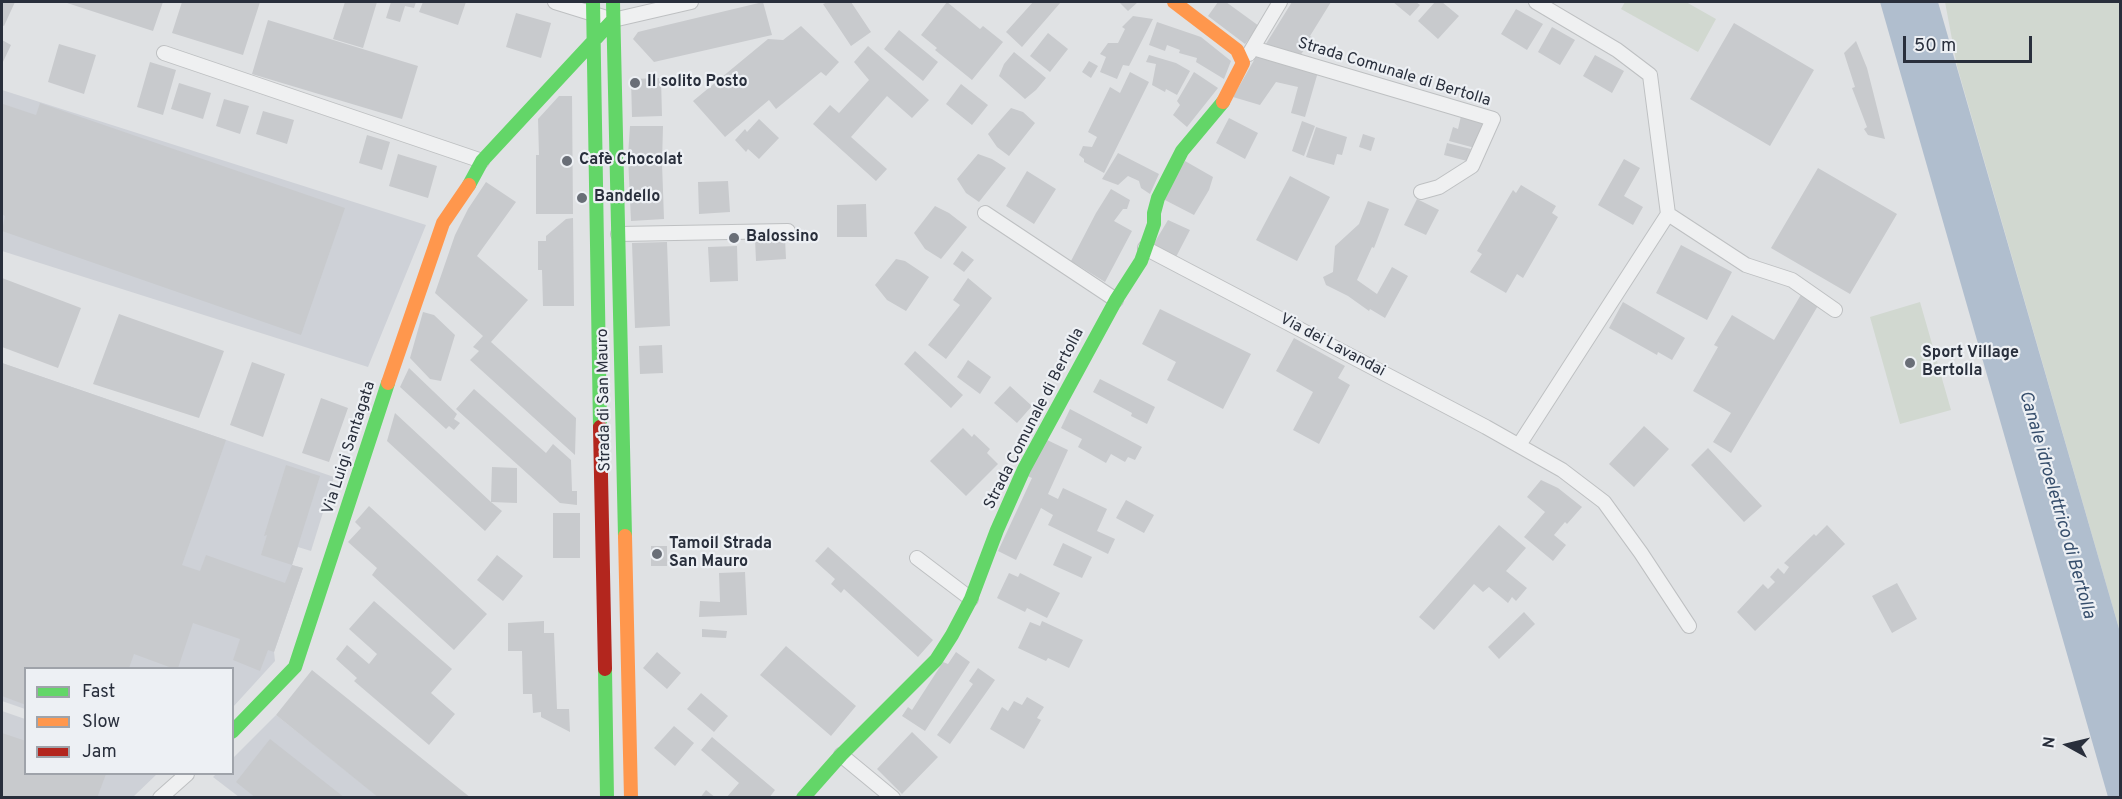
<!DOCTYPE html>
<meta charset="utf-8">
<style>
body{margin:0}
#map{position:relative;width:2122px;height:799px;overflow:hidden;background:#e0e2e4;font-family:Overpass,sans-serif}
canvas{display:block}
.frame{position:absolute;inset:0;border:3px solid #292f3c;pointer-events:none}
.legend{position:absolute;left:24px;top:667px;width:210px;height:108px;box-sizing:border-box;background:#edf0f4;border:2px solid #9fa3aa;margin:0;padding:8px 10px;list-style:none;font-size:18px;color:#292f3c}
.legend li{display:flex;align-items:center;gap:12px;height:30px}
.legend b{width:30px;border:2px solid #9fa3aa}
.north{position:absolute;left:2038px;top:715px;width:60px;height:60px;-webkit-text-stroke:4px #edf0f4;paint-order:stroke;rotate:278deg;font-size:16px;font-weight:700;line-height:24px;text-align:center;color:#292f3c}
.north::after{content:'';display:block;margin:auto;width:21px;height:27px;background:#292f3c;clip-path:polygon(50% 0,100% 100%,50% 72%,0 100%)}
.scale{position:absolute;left:1903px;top:36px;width:129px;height:27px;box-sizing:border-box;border:3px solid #292f3c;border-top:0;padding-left:8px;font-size:18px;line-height:21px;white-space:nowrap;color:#292f3c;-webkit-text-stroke:4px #edf0f4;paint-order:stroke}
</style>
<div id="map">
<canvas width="2122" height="799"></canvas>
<div class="frame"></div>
<ul class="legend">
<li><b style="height:8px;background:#63d668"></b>Fast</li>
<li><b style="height:8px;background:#ff974d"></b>Slow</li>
<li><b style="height:8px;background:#b3261e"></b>Jam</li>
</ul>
<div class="north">N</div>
<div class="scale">50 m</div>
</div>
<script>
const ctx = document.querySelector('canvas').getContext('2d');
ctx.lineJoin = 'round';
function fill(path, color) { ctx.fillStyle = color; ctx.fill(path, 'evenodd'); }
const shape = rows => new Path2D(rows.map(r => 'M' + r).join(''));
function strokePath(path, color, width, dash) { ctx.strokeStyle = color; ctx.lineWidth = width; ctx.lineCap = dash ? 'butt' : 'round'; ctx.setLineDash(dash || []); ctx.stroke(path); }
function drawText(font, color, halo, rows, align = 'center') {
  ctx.font = font + ' Overpass,sans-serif'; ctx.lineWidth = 4.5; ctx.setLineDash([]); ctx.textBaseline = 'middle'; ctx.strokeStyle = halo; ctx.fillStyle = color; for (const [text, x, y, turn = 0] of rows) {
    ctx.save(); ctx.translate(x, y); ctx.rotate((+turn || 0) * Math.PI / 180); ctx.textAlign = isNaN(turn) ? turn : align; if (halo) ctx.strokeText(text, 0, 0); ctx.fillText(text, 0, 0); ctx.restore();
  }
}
const built = shape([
 [2,90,426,225,368,367,2,251],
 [2,363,334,477,311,551,298,547,292,565,303,568,274,652,275,661,233,707,232,668,26,668,25,709,2,701],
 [2,711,25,719,26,774,157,774,133,797,2,797],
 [276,715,379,797,239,797,213,777,216,774,232,774,233,758]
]);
const green = shape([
 [1625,2,1686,2,1716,19,1698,52,1621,9],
 [1945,2,2120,2,2120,632,1957,66],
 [1920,302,1951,410,1900,424,1870,317]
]);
const water = shape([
 [1880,2,1938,2,2120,632,2120,797,2108,797]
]);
const building = shape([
 [2,2,15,2,4,26,2,25],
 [64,2,163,2,153,31],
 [182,2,260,2,243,55,172,33],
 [345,2,377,2,363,48,333,39],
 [391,2,416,2,414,8,405,6,400,22,386,18],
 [423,2,466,2,458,25,419,12],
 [763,2,772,35,654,62,633,39,638,32,646,30],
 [828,2,851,2,871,32,851,46,823,4],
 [947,2,980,29,983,26,1003,42,972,80,935,50,937,48,921,35],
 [1033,2,1061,2,1022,47,1006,32],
 [1119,2,1138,2,1128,11],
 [1218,2,1226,2,1259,26,1245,44,1208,16],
 [1292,2,1331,2,1310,36,1313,38,1299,57,1264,47],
 [1393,2,1416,2,1420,5,1410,16],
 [1435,2,1442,2,1459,16,1438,39,1418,21],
 [1516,9,1543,24,1527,50,1501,34],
 [516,13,551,23,541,58,506,47],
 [1133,16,1153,19,1129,66,1123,65,1117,79,1100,72,1106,57,1100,54,1108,43,1118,43,1125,29,1122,27],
 [268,20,418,66,402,119,252,74],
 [1157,22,1201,37,1231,61,1224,79,1196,62,1197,58,1179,53,1180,50,1167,45,1165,51,1149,45],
 [1734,23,1814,70,1770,146,1690,99],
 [801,26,839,62,826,76,821,72,776,109,769,100,725,137,693,101,768,39,783,40],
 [1552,27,1575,40,1560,65,1538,52],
 [899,30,938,62,923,81,884,49],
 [1048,33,1068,49,1050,72,1030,56],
 [2,40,11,45,2,64],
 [1856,41,1867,68,1885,139,1868,135,1864,129,1867,127,1852,88,1855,87,1844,53],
 [59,44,96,55,84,94,48,82],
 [868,46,929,100,912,118,887,96,851,137,887,169,876,181,813,124,830,105,839,113,869,80,854,62],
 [1014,52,1046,78,1036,90,1025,99,999,76,1004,64],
 [1149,55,1176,63,1190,71,1177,95,1166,89,1165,92,1152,85,1156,64,1146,62],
 [1257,55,1318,72,1305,117,1291,113,1298,87,1276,82,1260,105,1233,97],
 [1595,55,1624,71,1612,93,1583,76],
 [1089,61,1098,66,1091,78,1082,72],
 [150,62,176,70,163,115,137,107],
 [1130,72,1149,82,1104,173,1084,162,1084,159,1079,155,1083,146,1092,147,1097,137,1088,132,1110,87,1120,93],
 [1194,72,1218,88,1187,127,1173,115,1180,105,1177,101],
 [661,78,662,116,632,117,631,79],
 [179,83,211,93,203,119,171,109],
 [961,84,988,105,972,125,946,104],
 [559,96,572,96,573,214,536,214,536,155,539,155,538,119],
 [224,99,249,106,240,134,216,126],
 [40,103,345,208,301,335,2,231,5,216,2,214,2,107,3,104,36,115],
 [1011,108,1023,112,1035,123,1009,156,997,147,988,134],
 [263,111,294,120,287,144,256,134],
 [1461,116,1483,122,1475,148,1449,141,1453,127,1458,129],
 [1229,118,1258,133,1245,159,1216,143],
 [759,119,779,138,759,159,748,149,746,152,735,140,745,129,747,132],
 [1302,121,1315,126,1304,156,1292,151],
 [630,126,663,126,662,163,664,219,631,221,628,156],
 [1316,127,1347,137,1342,155,1337,154,1334,165,1306,157],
 [1363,134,1375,138,1371,151,1359,147],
 [367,135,390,142,382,170,359,163],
 [1447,143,1471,149,1467,161,1444,155],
 [1118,153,1159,174,1150,194,1141,188,1139,181,1128,176,1118,185,1102,179],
 [398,154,437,166,428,198,389,186],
 [978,154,992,159,1006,168,979,202,966,193,957,179],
 [1624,159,1640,168,1624,196,1643,207,1633,225,1598,205],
 [1185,161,1213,177,1209,190,1194,215,1161,198],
 [1818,168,1897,214,1850,294,1771,248],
 [1027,171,1056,189,1034,224,1006,206],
 [1290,176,1330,197,1297,261,1256,240],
 [728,181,730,212,699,214,698,182],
 [486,182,516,202,477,256,528,300,491,342,576,418,575,455,470,360,479,351,473,347,483,336,435,293,455,235,468,209],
 [1521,185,1556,206,1552,213,1558,217,1523,278,1517,274,1506,293,1470,272,1482,254,1477,251,1513,190,1516,193],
 [1111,189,1130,200,1127,209,1123,209,1114,221,1132,231,1105,282,1071,261,1096,213],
 [1417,199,1439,210,1426,235,1404,225],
 [1368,201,1389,209,1374,248,1372,247,1357,280,1377,294,1392,267,1408,276,1385,318,1370,309,1369,311,1348,296,1326,285,1323,277,1333,272,1335,246,1359,224],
 [866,204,867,237,837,237,837,205],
 [935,206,949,213,967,227,941,259,925,249,914,233],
 [573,218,574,306,543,306,542,270,538,270,538,241,546,241,546,236,566,219],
 [1168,220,1190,230,1176,257,1153,245],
 [785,238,786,259,756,261,755,239],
 [667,242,670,326,635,328,632,243],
 [1681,245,1732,272,1707,320,1656,293],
 [737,246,738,281,710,282,708,247],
 [962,251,974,260,964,272,953,264],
 [896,259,905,261,929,277,906,311,887,300,875,285],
 [2,278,81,308,58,368,2,347],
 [968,278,992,298,946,359,928,345,960,305,953,300],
 [1802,293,1819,304,1731,453,1713,442,1731,413,1693,391,1718,347,1714,345,1732,315,1774,340],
 [1623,302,1685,338,1672,360,1658,352,1657,355,1609,328],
 [1160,309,1251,354,1223,409,1167,380,1176,362,1142,344],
 [423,312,434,315,455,335,441,381,430,379,410,358],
 [119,314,224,351,199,418,93,384],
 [1294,338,1345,366,1338,378,1350,385,1319,444,1293,430,1313,392,1276,371],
 [662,345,663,373,640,374,639,346],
 [915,351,963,395,951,408,904,364],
 [968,360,991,377,980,394,957,377],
 [252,362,285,374,263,437,230,425],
 [2,363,226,440,182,565,200,571,206,555,285,583,292,565,303,568,274,652,268,650,260,671,233,660,240,639,193,623,178,668,172,668,134,654,129,668,26,668,26,705,2,696],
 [409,368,457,414,454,419,460,423,454,430,449,426,446,429,400,387],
 [1100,379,1155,407,1147,424,1131,416,1132,413,1093,392],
 [1010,386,1032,406,1017,423,994,403],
 [474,389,546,453,553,444,571,460,572,491,577,491,577,505,560,503,456,409],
 [321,398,348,408,329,462,302,453],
 [1070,409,1142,447,1135,460,1128,457,1125,462,1111,454,1106,463,1078,447,1082,439,1061,428],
 [395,413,491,502,492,467,517,468,517,503,491,502,502,511,485,531,387,441],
 [1644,426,1669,449,1634,487,1609,464],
 [963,428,972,437,974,434,990,449,987,453,998,464,966,496,930,461],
 [1043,438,1068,450,1048,494,1058,499,1063,488,1107,509,1097,531,1115,539,1108,554,1048,525,1053,515,1041,508,1016,560,998,551,1032,478,1025,475],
 [1708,448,1762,506,1744,522,1691,465],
 [286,465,320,476,292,565,261,555,267,535,264,536],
 [1541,480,1558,488,1582,507,1567,524,1565,522,1554,535,1566,545,1553,561,1524,537,1545,512,1527,497],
 [1126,500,1154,515,1144,533,1116,518],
 [369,506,487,614,454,650,372,575,377,568,348,542,361,528,355,522],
 [553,513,580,513,580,558,553,558],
 [1499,525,1526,548,1506,571,1527,588,1516,601,1512,597,1508,603,1489,587,1483,592,1474,584,1434,630,1419,617],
 [1827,525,1845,544,1755,631,1737,612,1763,584,1768,589,1775,582,1770,577,1778,568,1784,574,1789,567,1784,563,1814,534,1816,536],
 [1063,543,1092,557,1082,578,1053,565],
 [651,546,667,546,667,566,651,566],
 [828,547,933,640,918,657,844,589,841,593,831,584,835,579,815,561],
 [497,555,523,576,503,601,477,580],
 [745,572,747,615,699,617,700,601,720,602,719,573],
 [1009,573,1018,577,1020,573,1060,593,1047,618,1027,608,1025,612,997,598],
 [1897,583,1917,619,1892,633,1872,596],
 [374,601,452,669,431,693,455,714,429,745,354,681,357,678,336,659,347,645,369,664,377,654,349,629],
 [1524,612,1535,624,1499,659,1488,647],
 [544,621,544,633,554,633,557,709,569,709,570,732,541,717,541,712,533,713,532,694,523,694,522,651,508,651,508,623],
 [1042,621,1083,640,1069,668,1048,658,1046,661,1018,648,1030,622,1040,626],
 [702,629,727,631,726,638,702,637],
 [786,646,856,706,831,736,760,675],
 [657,652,681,673,667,689,643,668],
 [956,652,970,662,925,731,902,716,908,707,912,710,943,662,948,664],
 [978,668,995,680,950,744,937,735,973,684,969,681],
 [312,670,471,798,379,798,276,715],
 [701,693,728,716,714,732,687,709],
 [1027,697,1044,707,1037,718,1041,720,1024,749,990,729,1002,707,1008,711,1014,701,1022,705],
 [674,726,694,743,675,766,654,748],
 [912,732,938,757,902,794,877,769],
 [2,733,26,741,26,774,106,774,97,798,2,798],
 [712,737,775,790,769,798,726,798,739,783,701,750],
 [270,739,345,798,256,798,236,782],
 [706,790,716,798,700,798]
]);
const street = shape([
 [555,2,613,20,691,2],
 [1536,2,1617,50,1650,75,1668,214,1746,265,1792,280,1835,310],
 [1253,48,1493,119,1472,166,1439,187,1421,192],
 [164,53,482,161],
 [1249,54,1280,2],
 [985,213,1116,300],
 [618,234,788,231],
 [1145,248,1486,427,1562,470,1604,502,1641,553,1689,626],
 [1519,445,1668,214],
 [917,558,971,599],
 [841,755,893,798],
 [160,798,187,774]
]);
const fast = shape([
 [593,2,600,427],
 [613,2,625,536],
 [469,185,482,161,613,20],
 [605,669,607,798],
 [232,732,295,667,388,383],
 [803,798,841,755,936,660,952,635,971,599,997,530,1024,469,1116,300,1141,261,1154,224,1154,213,1158,198,1182,151,1223,102]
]);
const slow = shape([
 [1174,2,1237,50,1243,63,1223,102],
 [388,383,443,223,469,185],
 [625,536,631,798]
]);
const jam = shape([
 [600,427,605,669]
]);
const markers = [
 [635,83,6,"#696e77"],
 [567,161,6,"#696e77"],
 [582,198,6,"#696e77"],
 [734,238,6,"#696e77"],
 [1910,363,6,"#696e77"],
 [657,554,6,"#696e77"]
];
const streetNames = [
 ["Strada Comunale di Bertolla",1394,73,17],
 ["Via dei Lavandai",1332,346,28],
 ["Strada di San Mauro",605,400,-91],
 ["Strada Comunale di Bertolla",1035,419,-63],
 ["Via Luigi Santagata",350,448,-72]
];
const poiNames = [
 ["Il solito Posto",647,83],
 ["Cafè Chocolat",579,161],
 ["Bandello",594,198],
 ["Balossino",746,238],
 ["Sport Village",1922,354],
 ["Bertolla",1922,372],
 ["Tamoil Strada",669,545],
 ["San Mauro",669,563]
];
const waterNames = [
 ["Canale idroelettrico di Bertolla",2056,505,74]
];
fill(built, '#ced1d7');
fill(green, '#d1d8d0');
fill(water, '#b0bece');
fill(building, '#c8cacd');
strokePath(street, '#bec0c2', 16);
strokePath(street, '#eff0f1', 14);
strokePath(fast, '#63d668', 14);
strokePath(slow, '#ff974d', 14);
strokePath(jam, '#b3261e', 14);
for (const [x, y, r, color] of markers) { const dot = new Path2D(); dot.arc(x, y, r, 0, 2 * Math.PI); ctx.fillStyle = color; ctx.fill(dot); strokePath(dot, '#edf0f4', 2); }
drawText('16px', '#292f3c', '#edf0f4', streetNames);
drawText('bold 16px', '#292f3c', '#edf0f4', poiNames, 'left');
drawText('italic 18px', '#364e6c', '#edf0f4', waterNames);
</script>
